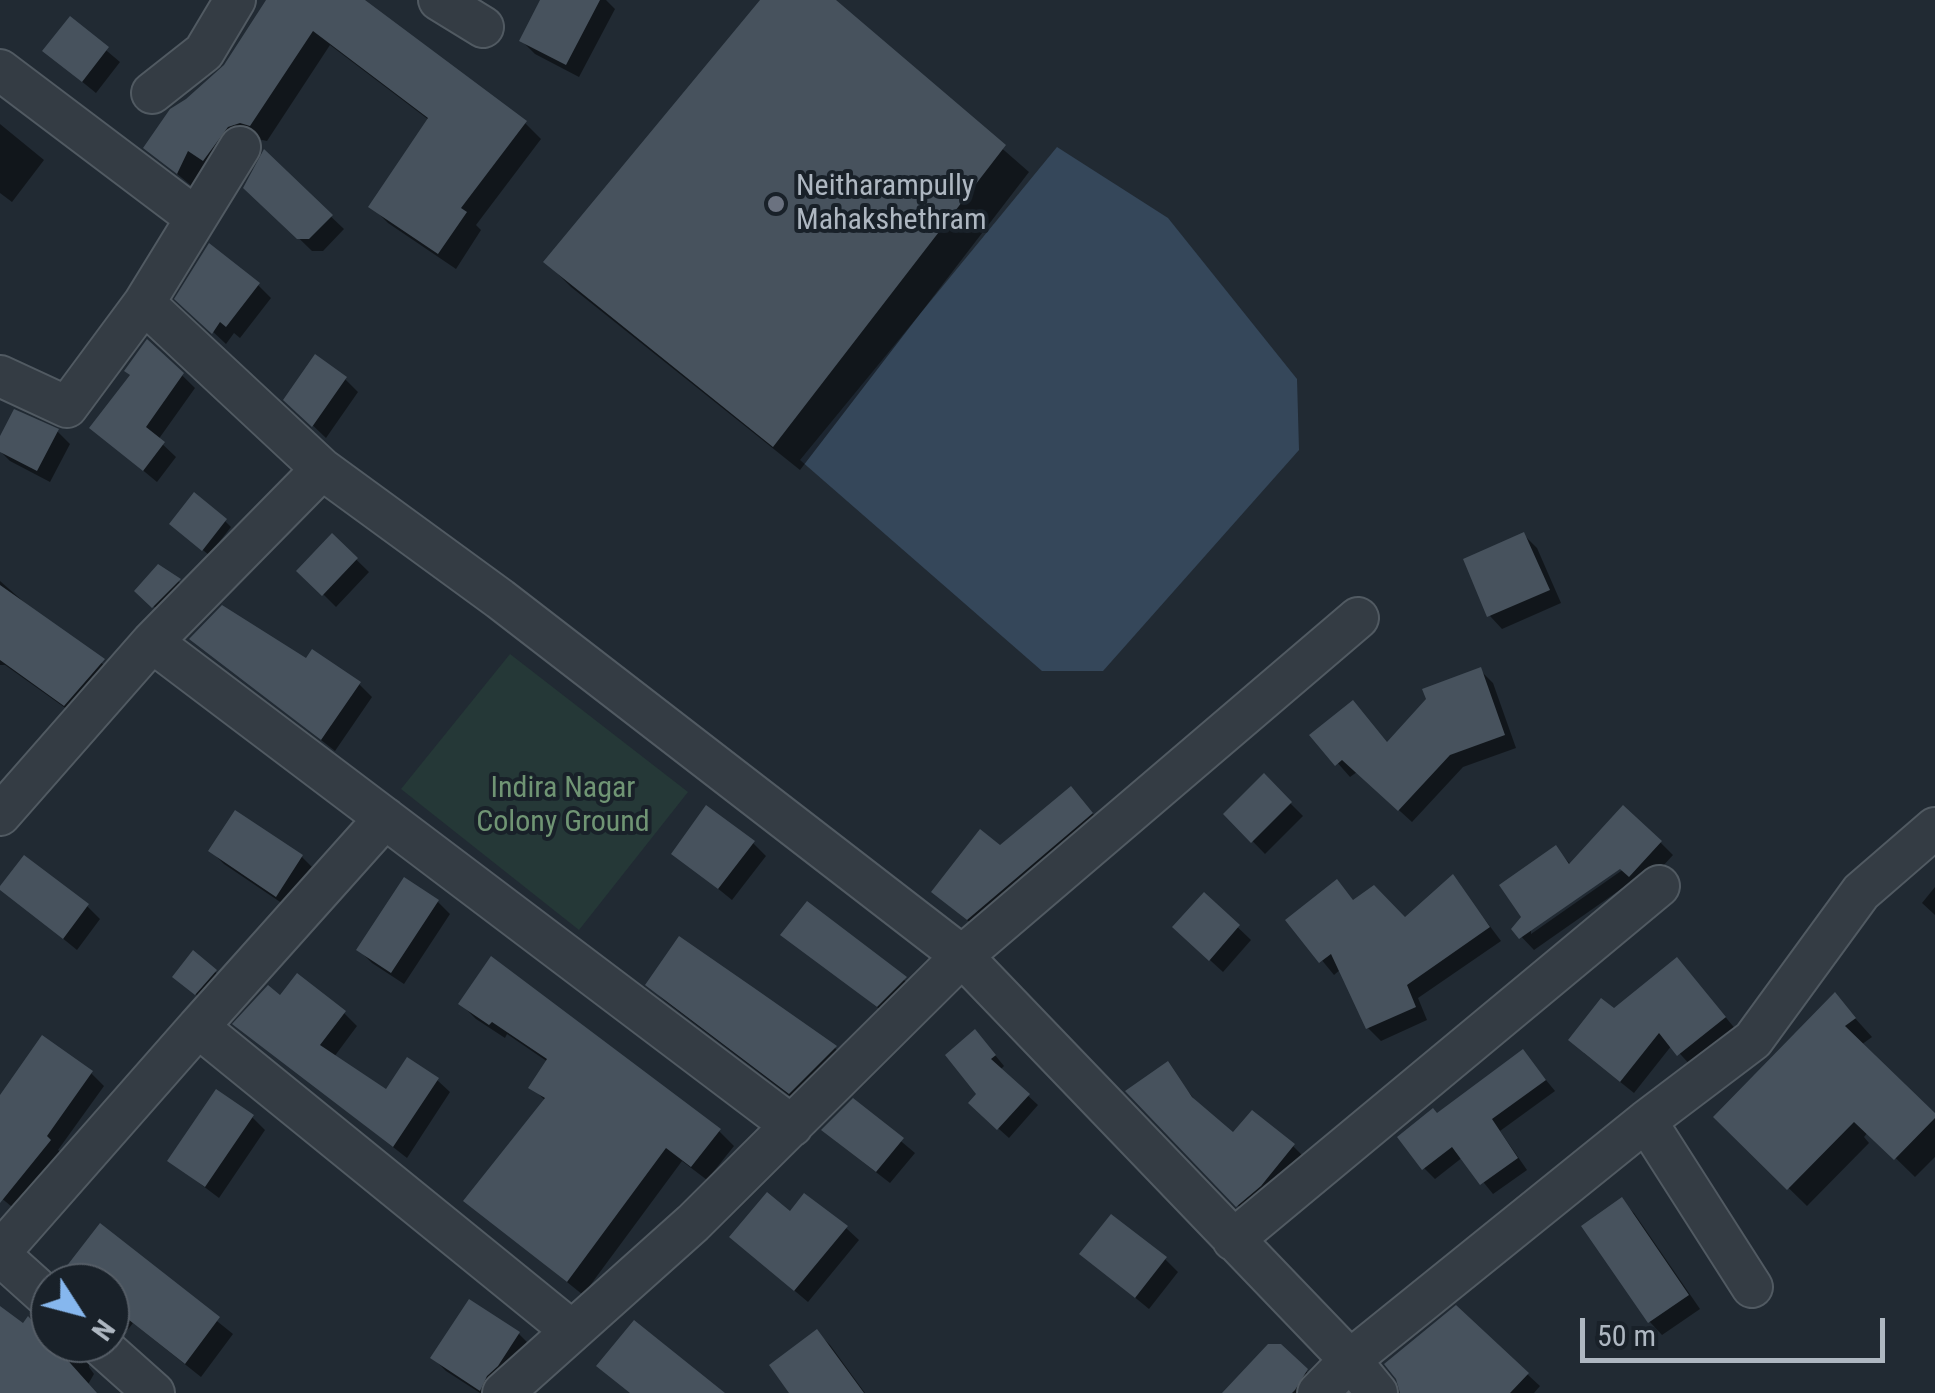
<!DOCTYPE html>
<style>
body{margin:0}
#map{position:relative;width:1935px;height:1393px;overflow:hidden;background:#212a33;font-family:"Roboto Condensed",sans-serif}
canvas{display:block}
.north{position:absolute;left:30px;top:1263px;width:100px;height:100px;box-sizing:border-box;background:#192129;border:2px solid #555d66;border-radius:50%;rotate:126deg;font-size:28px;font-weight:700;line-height:40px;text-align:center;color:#aeb7c1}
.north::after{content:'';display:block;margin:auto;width:35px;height:45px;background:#86b7ee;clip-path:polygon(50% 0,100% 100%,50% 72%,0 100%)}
.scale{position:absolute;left:1580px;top:1318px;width:305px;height:45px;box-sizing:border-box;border:5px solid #aeb7c1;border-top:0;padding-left:12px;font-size:30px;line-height:35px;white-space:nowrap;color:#aeb7c1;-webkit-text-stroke:8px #192129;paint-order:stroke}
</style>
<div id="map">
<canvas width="1935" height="1393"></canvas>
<div class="north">N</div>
<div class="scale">50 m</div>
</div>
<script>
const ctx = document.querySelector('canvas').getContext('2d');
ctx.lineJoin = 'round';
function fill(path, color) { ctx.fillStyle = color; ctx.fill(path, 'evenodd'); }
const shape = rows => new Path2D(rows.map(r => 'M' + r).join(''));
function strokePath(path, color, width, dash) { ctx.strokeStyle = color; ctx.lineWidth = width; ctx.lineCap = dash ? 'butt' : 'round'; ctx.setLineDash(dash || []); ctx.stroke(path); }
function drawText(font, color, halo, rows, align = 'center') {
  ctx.font = font + ' "Roboto Condensed",sans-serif'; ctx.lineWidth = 8; ctx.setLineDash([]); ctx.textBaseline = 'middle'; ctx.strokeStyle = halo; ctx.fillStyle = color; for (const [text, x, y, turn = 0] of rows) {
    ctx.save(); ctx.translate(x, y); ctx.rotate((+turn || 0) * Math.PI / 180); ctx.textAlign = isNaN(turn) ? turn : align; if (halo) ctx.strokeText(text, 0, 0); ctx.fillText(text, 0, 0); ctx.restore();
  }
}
const green = shape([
 [510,654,688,792,579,930,401,789]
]);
const water = shape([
 [1057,147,1168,218,1297,379,1299,450,1103,671,1042,671,800,460]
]);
const shadow = shape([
 [269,0,361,0,525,123,541,139,476,225,481,230,456,269,388,223,372,207,429,120,330,45,267,141,257,139,221,175,205,165,194,188,146,148,226,66],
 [543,0,606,0,615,9,579,77,535,54,522,41],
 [764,0,832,0,1029,172,800,470,571,287,546,262],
 [70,20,120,62,96,93,59,63],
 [0,124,44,160,12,202,0,193],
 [264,153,344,229,323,251,312,251,246,187],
 [258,285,271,298,240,338,234,333,226,344,178,299],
 [148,342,195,388,158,440,176,457,157,482,92,428,133,376],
 [345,379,358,392,326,438,286,400],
 [57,431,70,444,50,482,10,461,0,451,0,442],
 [225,521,231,527,209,555,178,530],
 [1524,535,1537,548,1561,603,1502,629,1490,616],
 [332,536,369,572,336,607,300,571],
 [159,567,185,586,160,612,137,591],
 [0,581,42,618,116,674,78,717,5,665,0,665],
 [192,639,306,662,359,684,372,697,335,751],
 [1480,670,1493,683,1516,748,1463,767,1412,822,1357,772,1350,777,1313,735,1388,744],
 [1264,777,1303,816,1265,854,1226,814],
 [1083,802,1104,827,982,932,947,904],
 [1660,842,1673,855,1643,888,1634,880,1534,950,1514,929,1524,918,1556,848,1571,865],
 [1628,860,1631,864,1531,934,1531,928],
 [753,843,766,856,732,900,674,853],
 [211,851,302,857,315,870,289,908,224,864],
 [1453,877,1501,941,1418,998,1427,1020,1381,1041,1368,1028,1341,969,1334,975,1289,920,1336,882,1354,902,1405,920],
 [1935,887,1935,915,1922,903],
 [1,888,87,906,100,919,77,950],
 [1204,895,1251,940,1223,972,1188,940],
 [437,901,450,914,404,984,372,963,359,950],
 [807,904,918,991,891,1018,784,935],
 [680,939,835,1048,852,1065,807,1109,665,1001,648,985],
 [194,954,221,977,202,999,181,983],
 [1689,973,1737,1031,1692,1067,1672,1045,1634,1093,1584,1053,1614,1011],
 [1835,996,1872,1037,1861,1045,1904,1087,1864,1137,1869,1143,1807,1206,1716,1117],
 [281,998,344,1013,357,1026,334,1057,387,1093,437,1080,450,1092,407,1158,236,1024],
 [461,1004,719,1131,734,1146,707,1180,682,1161,583,1295,467,1201,546,1101,531,1087,548,1062,507,1034,505,1038,476,1019],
 [985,1043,1004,1066,1000,1070,1038,1105,1009,1138,981,1113,980,1094],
 [1523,1052,1555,1091,1500,1131,1527,1170,1493,1194,1463,1157,1435,1179,1424,1168,1437,1115],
 [1168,1065,1201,1108,1234,1136,1293,1146,1306,1159,1250,1218,1128,1091],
 [91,1073,104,1086,58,1150,63,1154,17,1211,0,1197,0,1099],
 [853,1101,915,1153,890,1183,837,1142],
 [252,1117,265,1130,219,1198,170,1161],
 [1935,1117,1935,1157,1915,1177,1873,1136],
 [1621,1200,1634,1213,1700,1309,1662,1335,1650,1322],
 [100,1227,233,1334,201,1377,133,1323,123,1336,110,1335,110,1283,68,1283],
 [846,1228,859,1240,808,1302,745,1249],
 [1082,1254,1165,1259,1178,1272,1149,1309],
 [0,1309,24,1327,31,1317,50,1325,50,1343,94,1343,89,1353,89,1367,94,1374,83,1393,0,1393],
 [817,1332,830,1345,865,1393,792,1393],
 [519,1334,531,1346,497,1393,480,1393,446,1371,433,1358],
 [1280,1346,1318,1383,1312,1393,1238,1393],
 [1527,1374,1540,1386,1534,1393,1402,1393]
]);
const building = shape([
 [266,0,365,0,527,121,461,208,467,212,438,254,368,207,428,118,313,31,250,126,240,123,228,127,203,161,188,151,177,174,143,148,170,109,186,99,224,65],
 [540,0,600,0,566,65,519,41],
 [760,0,836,0,1006,145,773,447,543,262],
 [70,16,109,47,82,82,42,51],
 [264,149,333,215,309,239,297,239,243,188],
 [209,243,260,283,226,327,220,322,212,334,174,299],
 [147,339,184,373,146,427,165,442,143,471,89,428,130,375,124,371],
 [315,354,347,377,312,427,283,400],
 [14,409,59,429,37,471,0,452,0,436],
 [194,492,227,519,202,551,169,524],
 [1524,532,1550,590,1487,617,1463,559],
 [332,533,358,558,322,596,296,571],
 [158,564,181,579,152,608,134,591],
 [0,585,105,659,64,706,0,660],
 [222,605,306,658,312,649,361,682,321,740,189,639],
 [1481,667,1505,735,1450,755,1398,811,1342,760,1335,766,1309,735,1353,700,1387,742,1426,699,1422,689],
 [1264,773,1292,802,1251,843,1223,814],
 [1071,786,1093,813,967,920,931,892,980,829,1000,845],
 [706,805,755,841,718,889,671,854],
 [1623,805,1662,841,1629,877,1620,869,1519,939,1511,929,1521,917,1499,885,1556,845,1569,864],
 [235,810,303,855,276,897,208,851],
 [24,855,89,904,63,939,0,890,0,886],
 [1453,874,1490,927,1407,985,1416,1007,1366,1029,1331,954,1319,963,1285,920,1337,879,1353,900,1374,885,1405,917],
 [404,877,439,900,391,973,356,950],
 [1204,892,1240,925,1209,961,1172,927],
 [807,901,907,977,877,1007,780,935],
 [679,936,757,990,837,1046,789,1094,645,985],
 [193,950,217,970,195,995,172,977],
 [491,956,721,1129,691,1167,666,1148,567,1282,463,1201,545,1098,528,1088,547,1059,492,1022,489,1025,458,1004],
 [1677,957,1726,1017,1677,1056,1659,1033,1620,1082,1568,1040,1601,998,1614,1008],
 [297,973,346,1011,320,1045,386,1089,407,1057,439,1078,393,1147,232,1024,268,985,280,995],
 [1835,992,1856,1018,1845,1026,1935,1113,1935,1118,1894,1160,1854,1122,1787,1190,1713,1117],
 [975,1029,996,1055,991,1059,1030,1094,997,1130,968,1103,976,1094,945,1055],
 [42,1035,93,1071,47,1136,51,1140,0,1203,0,1095],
 [1523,1049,1546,1080,1492,1119,1518,1158,1480,1185,1452,1147,1422,1170,1397,1137,1433,1108,1437,1113],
 [1168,1061,1192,1097,1233,1132,1252,1110,1295,1144,1261,1186,1236,1207,1125,1091],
 [216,1089,254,1115,205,1187,167,1161],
 [853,1098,904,1138,876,1172,821,1130],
 [767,1192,790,1211,804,1193,848,1226,794,1291,729,1237],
 [1622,1197,1689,1295,1648,1323,1581,1226],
 [1111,1214,1167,1257,1135,1298,1079,1254],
 [100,1223,220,1317,185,1364,110,1305,110,1283,66,1283,59,1276],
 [469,1299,520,1332,498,1366,487,1376,480,1391,430,1358],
 [1456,1305,1529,1373,1510,1393,1400,1393,1396,1379,1384,1364],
 [0,1306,23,1323,28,1316,97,1393,0,1393],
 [634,1320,725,1393,630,1393,596,1366],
 [817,1329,864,1393,789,1393,769,1365],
 [1268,1344,1281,1344,1308,1369,1295,1390,1292,1393,1222,1393]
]);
const minor = shape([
 [439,0,483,27],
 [0,70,196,218],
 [152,93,204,52,235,0],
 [144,303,240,147],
 [0,376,67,407,144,303,322,469],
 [152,642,792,1126],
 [0,815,152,642,322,469,500,599,962,956,1350,1360,1646,1121,1753,1040,1861,892,1935,828],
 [385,818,198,1027,572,1331],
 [1646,1121,1752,1287],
 [1233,1240,1659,886],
 [0,1252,198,1027],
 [0,1255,50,1300],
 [98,1343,154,1393],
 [503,1393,693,1223,962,956,1358,618],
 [1318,1393,1350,1360,1377,1393]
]);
const markers = [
 [776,204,10,"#6b7280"]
];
const poiNames = [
 ["Neitharampully",796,187],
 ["Mahakshethram",796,221]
];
const parkNames = [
 ["Indira Nagar",563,789],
 ["Colony Ground",563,823]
];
fill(green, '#253837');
fill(water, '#35475a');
fill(shadow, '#0007');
fill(building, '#47525d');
strokePath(minor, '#515a62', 44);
strokePath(minor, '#343c44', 40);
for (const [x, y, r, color] of markers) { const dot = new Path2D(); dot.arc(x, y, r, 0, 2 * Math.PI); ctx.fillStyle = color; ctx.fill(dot); strokePath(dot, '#192129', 4); }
drawText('30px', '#aeb7c1', '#192129', poiNames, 'left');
drawText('30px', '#709574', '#192129', parkNames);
</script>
